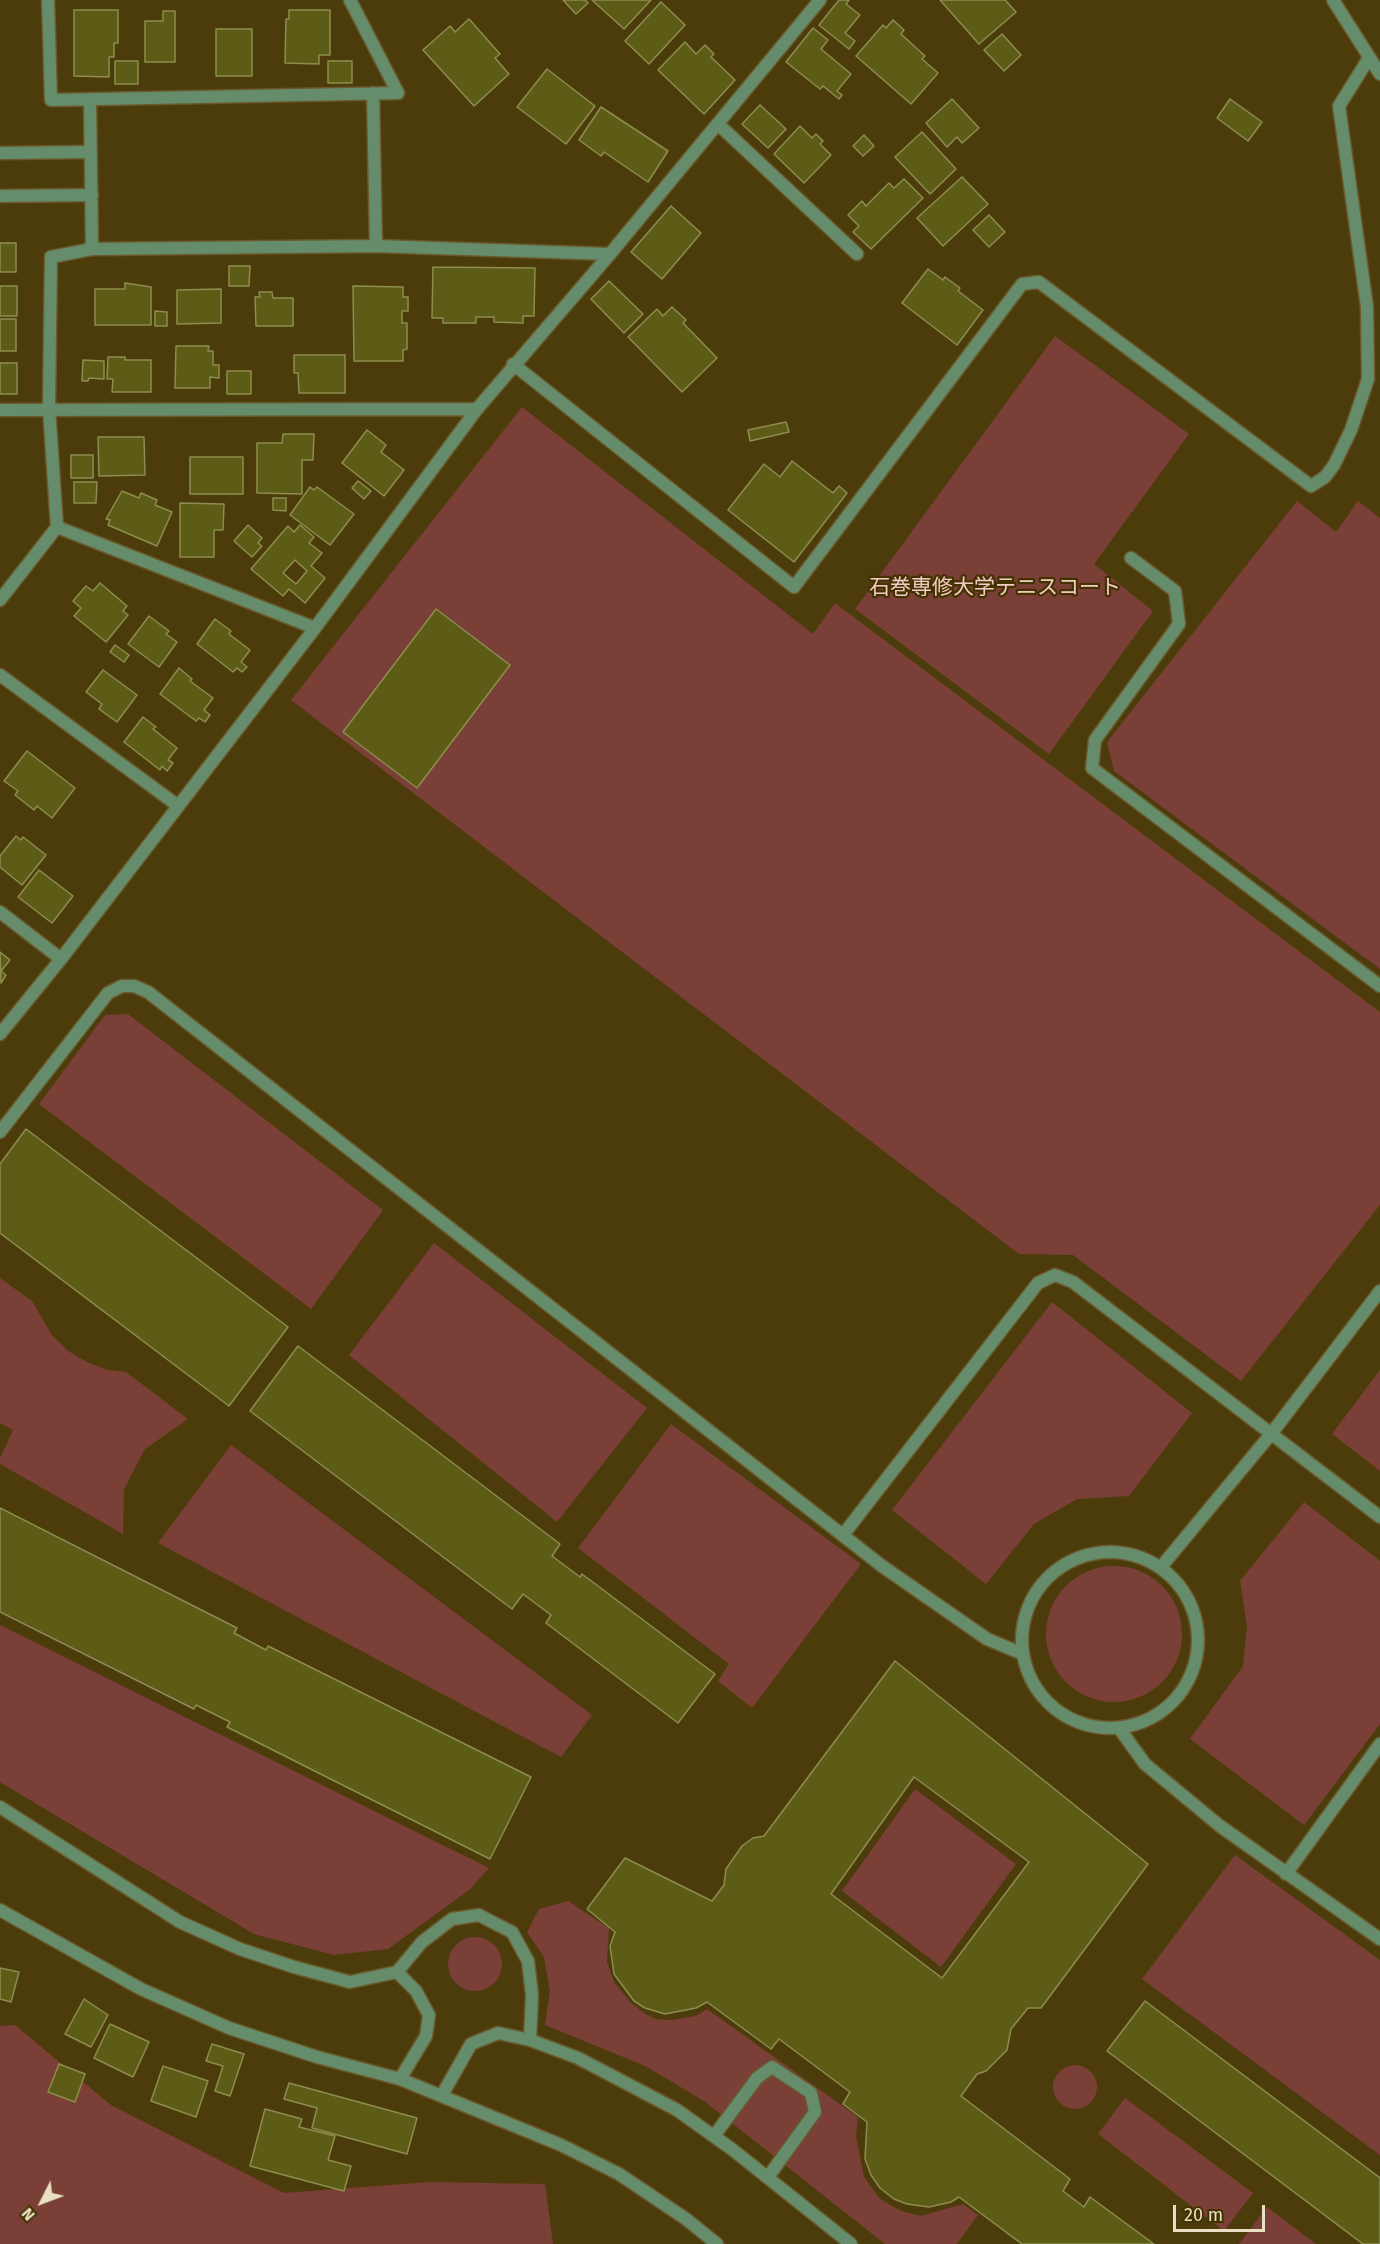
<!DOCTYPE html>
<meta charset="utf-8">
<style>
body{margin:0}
#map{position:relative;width:1380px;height:2244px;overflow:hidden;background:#4d3c0b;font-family:"Fira Sans",sans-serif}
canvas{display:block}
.north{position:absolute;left:12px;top:2172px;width:60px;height:60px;-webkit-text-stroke:4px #423200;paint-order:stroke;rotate:228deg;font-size:16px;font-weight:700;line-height:24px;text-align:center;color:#ebdfc1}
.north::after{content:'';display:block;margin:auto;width:21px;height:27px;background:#ebdfc1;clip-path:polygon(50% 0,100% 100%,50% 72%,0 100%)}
.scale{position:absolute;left:1173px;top:2205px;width:92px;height:27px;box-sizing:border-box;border:3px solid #ebdfc1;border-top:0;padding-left:8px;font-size:18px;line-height:21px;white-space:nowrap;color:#ebdfc1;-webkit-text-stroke:4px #423200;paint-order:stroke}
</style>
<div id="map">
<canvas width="1380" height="2244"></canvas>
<div class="north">N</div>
<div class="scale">20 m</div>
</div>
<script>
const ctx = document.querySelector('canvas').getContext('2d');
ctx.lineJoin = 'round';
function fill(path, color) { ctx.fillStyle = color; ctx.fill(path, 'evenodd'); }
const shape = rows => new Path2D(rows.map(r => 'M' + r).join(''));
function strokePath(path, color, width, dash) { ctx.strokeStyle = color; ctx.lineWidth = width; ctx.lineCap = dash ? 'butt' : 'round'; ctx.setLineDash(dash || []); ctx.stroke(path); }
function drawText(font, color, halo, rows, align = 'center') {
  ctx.font = font + ' "Fira Sans","Noto Sans JP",sans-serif'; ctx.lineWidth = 4.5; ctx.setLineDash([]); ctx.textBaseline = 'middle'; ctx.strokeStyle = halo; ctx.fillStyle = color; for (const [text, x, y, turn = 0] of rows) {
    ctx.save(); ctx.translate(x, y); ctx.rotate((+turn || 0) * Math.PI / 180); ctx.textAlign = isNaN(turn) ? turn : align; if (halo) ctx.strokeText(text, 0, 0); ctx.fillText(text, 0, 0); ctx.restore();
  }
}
const green = shape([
 [1055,336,1189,434,1094,564,1153,611,1049,754,855,609],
 [522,407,813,634,835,603,1380,1012,1380,1205,1241,1381,1073,1255,1019,1254,291,700],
 [1297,501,1336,532,1358,501,1380,518,1380,969,1114,771,1107,742],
 [128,1014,383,1210,311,1309,39,1104,105,1015],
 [434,1243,647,1408,557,1522,349,1355],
 [0,1278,32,1301,52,1335,68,1351,89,1363,108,1370,126,1372,188,1419,145,1449,124,1489,123,1534,0,1464,0,1458,13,1430,0,1423],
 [1052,1302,1192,1413,1129,1496,1077,1499,1034,1524,986,1584,892,1510],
 [1380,1370,1380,1471,1332,1434],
 [671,1424,861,1564,752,1708,718,1681,729,1664,578,1548],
 [231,1445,592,1715,561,1757,158,1543],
 [1304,1502,1380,1561,1380,1724,1304,1825,1190,1739,1243,1666,1247,1626,1240,1581],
 '1046 1634a68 68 0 1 1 136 0a68 68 0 1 1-136 0Z',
 [0,1625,489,1868,469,1890,388,1949,334,1955,254,1934,0,1782],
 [915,1789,1016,1864,941,1967,842,1891],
 [1235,1855,1380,1960,1380,2155,1142,1979],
 [568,1901,609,1928,607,1962,614,1982,630,2002,644,2013,655,2019,672,2020,696,2016,707,2009,858,2117,856,2136,864,2177,880,2199,901,2211,921,2216,963,2204,978,2215,957,2244,885,2244,704,2101,645,2066,545,2025,550,1991,544,1957,527,1932,539,1909],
 '448 1964a27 27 0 1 1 54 0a27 27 0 1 1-54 0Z',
 [15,2025,111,2105,284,2193,429,2182,545,2184,553,2244,0,2244,0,2026],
 '1053 2087a22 22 0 1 1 44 0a22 22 0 1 1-44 0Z',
 [1125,2098,1253,2193,1224,2231,1098,2134],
 [1267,2207,1316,2244,1239,2244]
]);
const building = shape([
 [563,0,585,0,588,3,576,14,563,0],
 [592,0,651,0,624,29,592,0],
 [839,0,849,0,846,4,860,15,845,33,855,41,849,49,819,25,839,0],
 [940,0,1005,0,1016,12,979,44,940,0],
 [661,2,685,25,649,64,625,41,661,2],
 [74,10,118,10,118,43,114,43,114,57,109,57,109,77,74,76,74,10],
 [289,10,330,10,330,55,319,55,319,64,285,63,286,19,289,19,289,10],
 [163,11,175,11,175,62,145,62,145,21,163,21,163,11],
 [469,19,500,54,495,58,509,74,474,106,423,50,450,26,455,32,469,19],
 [893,20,904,30,901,34,925,56,922,59,938,73,911,104,856,56,883,25,886,28,893,20],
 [813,28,828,40,821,49,851,74,837,91,842,95,839,99,823,86,820,89,786,62,813,28],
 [216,29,252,29,252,76,216,76,216,29],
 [1002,34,1021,55,1004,71,984,50,1002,34],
 [685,42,696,54,705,45,714,54,711,57,735,80,704,114,658,70,685,42],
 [115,61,138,61,138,84,115,84,115,61],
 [328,61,352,61,352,83,328,83,328,61],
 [547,69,595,106,566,144,517,107,547,69],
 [952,99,979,128,962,143,957,137,947,147,926,123,952,99],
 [1230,99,1262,122,1248,141,1217,118,1230,99],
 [760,105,786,129,768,148,742,124,760,105],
 [601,107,668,151,648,182,604,152,601,156,579,140,601,107],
 [800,126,812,138,816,134,823,141,820,144,831,155,804,183,774,154,800,126],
 [922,132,956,169,930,194,895,157,922,132],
 [864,135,874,146,863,156,853,146,864,135],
 [962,177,988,204,943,246,917,218,962,177],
 [904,179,923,198,871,249,853,232,859,226,848,215,862,201,866,206,889,183,894,188,904,179],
 [671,206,701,233,662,279,631,252,671,206],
 [989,215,1005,232,989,247,973,230,989,215],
 [0,243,16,243,16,272,0,272,0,243],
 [229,266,250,266,249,286,229,286,229,266],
 [433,267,535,268,534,316,523,316,523,323,494,322,494,317,476,317,476,323,443,323,443,318,432,318,433,267],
 [928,269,943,280,945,277,960,288,958,291,983,310,957,345,902,303,928,269],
 [609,281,643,314,624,333,591,299,609,281],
 [125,283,151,287,151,325,95,325,95,289,125,289,125,283],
 [0,286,17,286,17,316,0,316,0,286],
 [353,286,403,287,403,297,408,297,408,311,402,311,402,323,407,323,407,349,403,350,403,361,354,361,353,286],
 [221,289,221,323,177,324,177,290,221,289],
 [259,292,272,292,273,298,293,298,293,326,256,326,255,297,260,297,259,292],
 [672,307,686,320,683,323,717,358,682,392,628,337,657,309,663,316,672,307],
 [155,311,167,312,167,326,155,326,155,311],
 [0,319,16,319,16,351,0,351,0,319],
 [176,346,209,346,208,351,213,351,213,365,219,365,219,378,210,377,210,388,175,388,176,346],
 [294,355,345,355,345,393,299,393,298,373,294,373,294,355],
 [108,357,125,357,125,360,151,360,151,392,112,392,113,379,107,379,108,357],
 [83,360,104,361,104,379,89,378,88,381,82,381,83,360],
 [0,363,17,363,17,394,0,394,0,363],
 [227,371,251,371,251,394,227,394,227,371],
 [786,422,789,432,750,441,748,430,786,422],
 [367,430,386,445,381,452,404,470,384,496,342,463,367,430],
 [283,434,314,434,313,460,302,460,302,494,257,493,257,443,282,443,283,434],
 [98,437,144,437,145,475,99,476,98,437],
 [71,455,93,455,93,478,71,478,71,455],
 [190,457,243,457,243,494,190,494,190,457],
 [792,461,833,493,839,486,847,493,794,562,728,510,764,464,780,477,792,461],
 [358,481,371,491,364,499,352,488,358,481],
 [74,482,97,482,96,503,74,503,74,482],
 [310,487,314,490,317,487,354,514,330,545,290,515,310,487],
 [122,491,139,498,141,493,157,500,155,505,172,512,157,546,108,525,110,520,106,519,122,491],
 [273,498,286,498,286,511,273,510,273,498],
 [180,503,224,504,223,530,214,530,214,557,180,557,180,503],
 [248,525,262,538,258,543,262,546,252,557,234,541,248,525],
 [300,525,314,537,309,543,322,553,311,566,325,578,305,603,289,589,283,596,251,569,288,526,294,532,300,525],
 [295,560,307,571,296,584,283,573,295,560],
 [100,583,127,606,123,611,128,615,106,642,74,616,81,608,73,601,86,586,93,591,100,583],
 [436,609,510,665,417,788,343,732,436,609],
 [149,616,169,631,166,634,177,642,159,667,128,644,149,616],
 [215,619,231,631,229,634,250,650,241,662,247,667,242,672,237,668,233,672,197,644,215,619],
 [115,645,129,655,124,662,110,652,115,645],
 [179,668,192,679,190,681,213,698,204,710,210,715,205,722,199,718,196,721,160,694,179,668],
 [103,670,137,695,117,722,99,709,102,704,86,692,103,670],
 [143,717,156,727,153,729,177,748,168,760,173,763,167,771,162,766,160,770,124,742,143,717],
 [27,751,75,788,52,818,37,806,34,810,15,795,18,791,4,781,27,751],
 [16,836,21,840,23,837,46,855,22,885,0,867,0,856,16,836],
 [39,870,73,896,52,923,18,897,39,870],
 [0,952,10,960,1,971,6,975,1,983,0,952],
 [26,1129,288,1327,229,1406,0,1233,0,1164,26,1129],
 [298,1346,560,1544,552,1556,580,1577,582,1574,715,1674,678,1723,546,1623,551,1615,523,1594,512,1609,250,1411,298,1346],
 [0,1508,237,1628,234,1633,266,1650,268,1646,531,1777,490,1859,227,1727,230,1722,196,1705,194,1709,0,1612,0,1508],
 [895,1661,1148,1864,1041,2008,1028,2008,1011,2029,1007,2050,986,2071,977,2074,961,2096,1070,2179,1063,2191,1084,2207,1090,2197,1154,2244,1022,2244,959,2197,951,2202,929,2207,907,2204,894,2199,880,2188,871,2175,865,2159,867,2122,843,2104,850,2092,779,2039,771,2049,707,2002,696,2008,665,2014,645,2008,634,2001,614,1974,610,1946,615,1932,587,1909,625,1858,712,1901,724,1885,726,1869,742,1846,753,1838,764,1836,895,1661],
 [914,1777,1029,1862,942,1978,831,1894,914,1777],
 [0,1968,19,1972,11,2002,0,1999,0,1968],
 [84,1999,108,2015,91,2047,65,2034,84,1999],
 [1145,2001,1380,2178,1380,2244,1363,2244,1107,2051,1145,2001],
 [110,2024,149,2042,133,2077,94,2058,110,2024],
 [212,2044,244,2054,230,2096,215,2091,223,2066,206,2061,212,2044],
 [59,2064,85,2074,75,2102,48,2092,59,2064],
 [163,2066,208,2081,196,2117,151,2101,163,2066],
 [289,2083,417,2118,407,2154,312,2128,317,2108,284,2099,289,2083],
 [265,2109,302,2119,299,2127,335,2136,328,2160,351,2166,344,2191,250,2166,265,2109]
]);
const service = shape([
 [719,125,857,254],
 [513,364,794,587,1022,284,1039,282,1311,486,1325,477,1334,465,1351,430,1368,379,1367,307,1339,106,1369,58],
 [1131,558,1175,591,1179,624,1095,740,1092,768,1380,986],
 [0,1132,108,993,122,986,134,986,148,992,882,1566,987,1639,1023,1654],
 [843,1535,1038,1283,1055,1275,1073,1282,1380,1517],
 '1022 1640a88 88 0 1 1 176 0a88 88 0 1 1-176 0Z',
 [1161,1567,1271,1434,1380,1291],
 [1119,1728,1145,1764,1220,1826,1380,1939],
 [0,1807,180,1922,240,1949,294,1967,350,1982,397,1972,416,1991,429,2015,426,2036,400,2079],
 [1286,1874,1380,1744],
 [397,1972,422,1942,452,1919,479,1915,494,1923,512,1932,528,1961,532,1995,530,2040],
 [442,2095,471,2044,498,2033,530,2040,578,2058,677,2110,733,2150,851,2244],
 [714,2136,757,2078,772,2067,811,2093,815,2112,768,2177]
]);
const minor = shape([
 [48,0,51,100,398,93,350,0],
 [373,93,376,246],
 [90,99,92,249],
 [0,410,477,409],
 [0,600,57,527],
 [315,628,57,527,49,408,51,257,92,249,376,246,610,254],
 [0,675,177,805],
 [0,912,61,959],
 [0,1034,61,959,315,628,477,409,610,254,820,0]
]);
const tertiary = shape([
 [1333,0,1380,74],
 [0,153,90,152],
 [0,196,92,195],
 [0,1910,141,1989,229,2028,317,2057,400,2079,561,2145,619,2174,686,2219,717,2244]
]);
const parkNames = [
 ["石巻専修大学テニスコート",995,588]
];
fill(green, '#7a3f37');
fill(building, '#5c5c17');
strokePath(building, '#8c8d4f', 1.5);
strokePath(service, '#69592c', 15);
strokePath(minor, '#69592c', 15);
strokePath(tertiary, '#69592c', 15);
strokePath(service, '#658d6c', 12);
strokePath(minor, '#658d6c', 12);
strokePath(tertiary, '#658d6c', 12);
drawText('21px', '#f3cac3', '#423200', parkNames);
</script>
